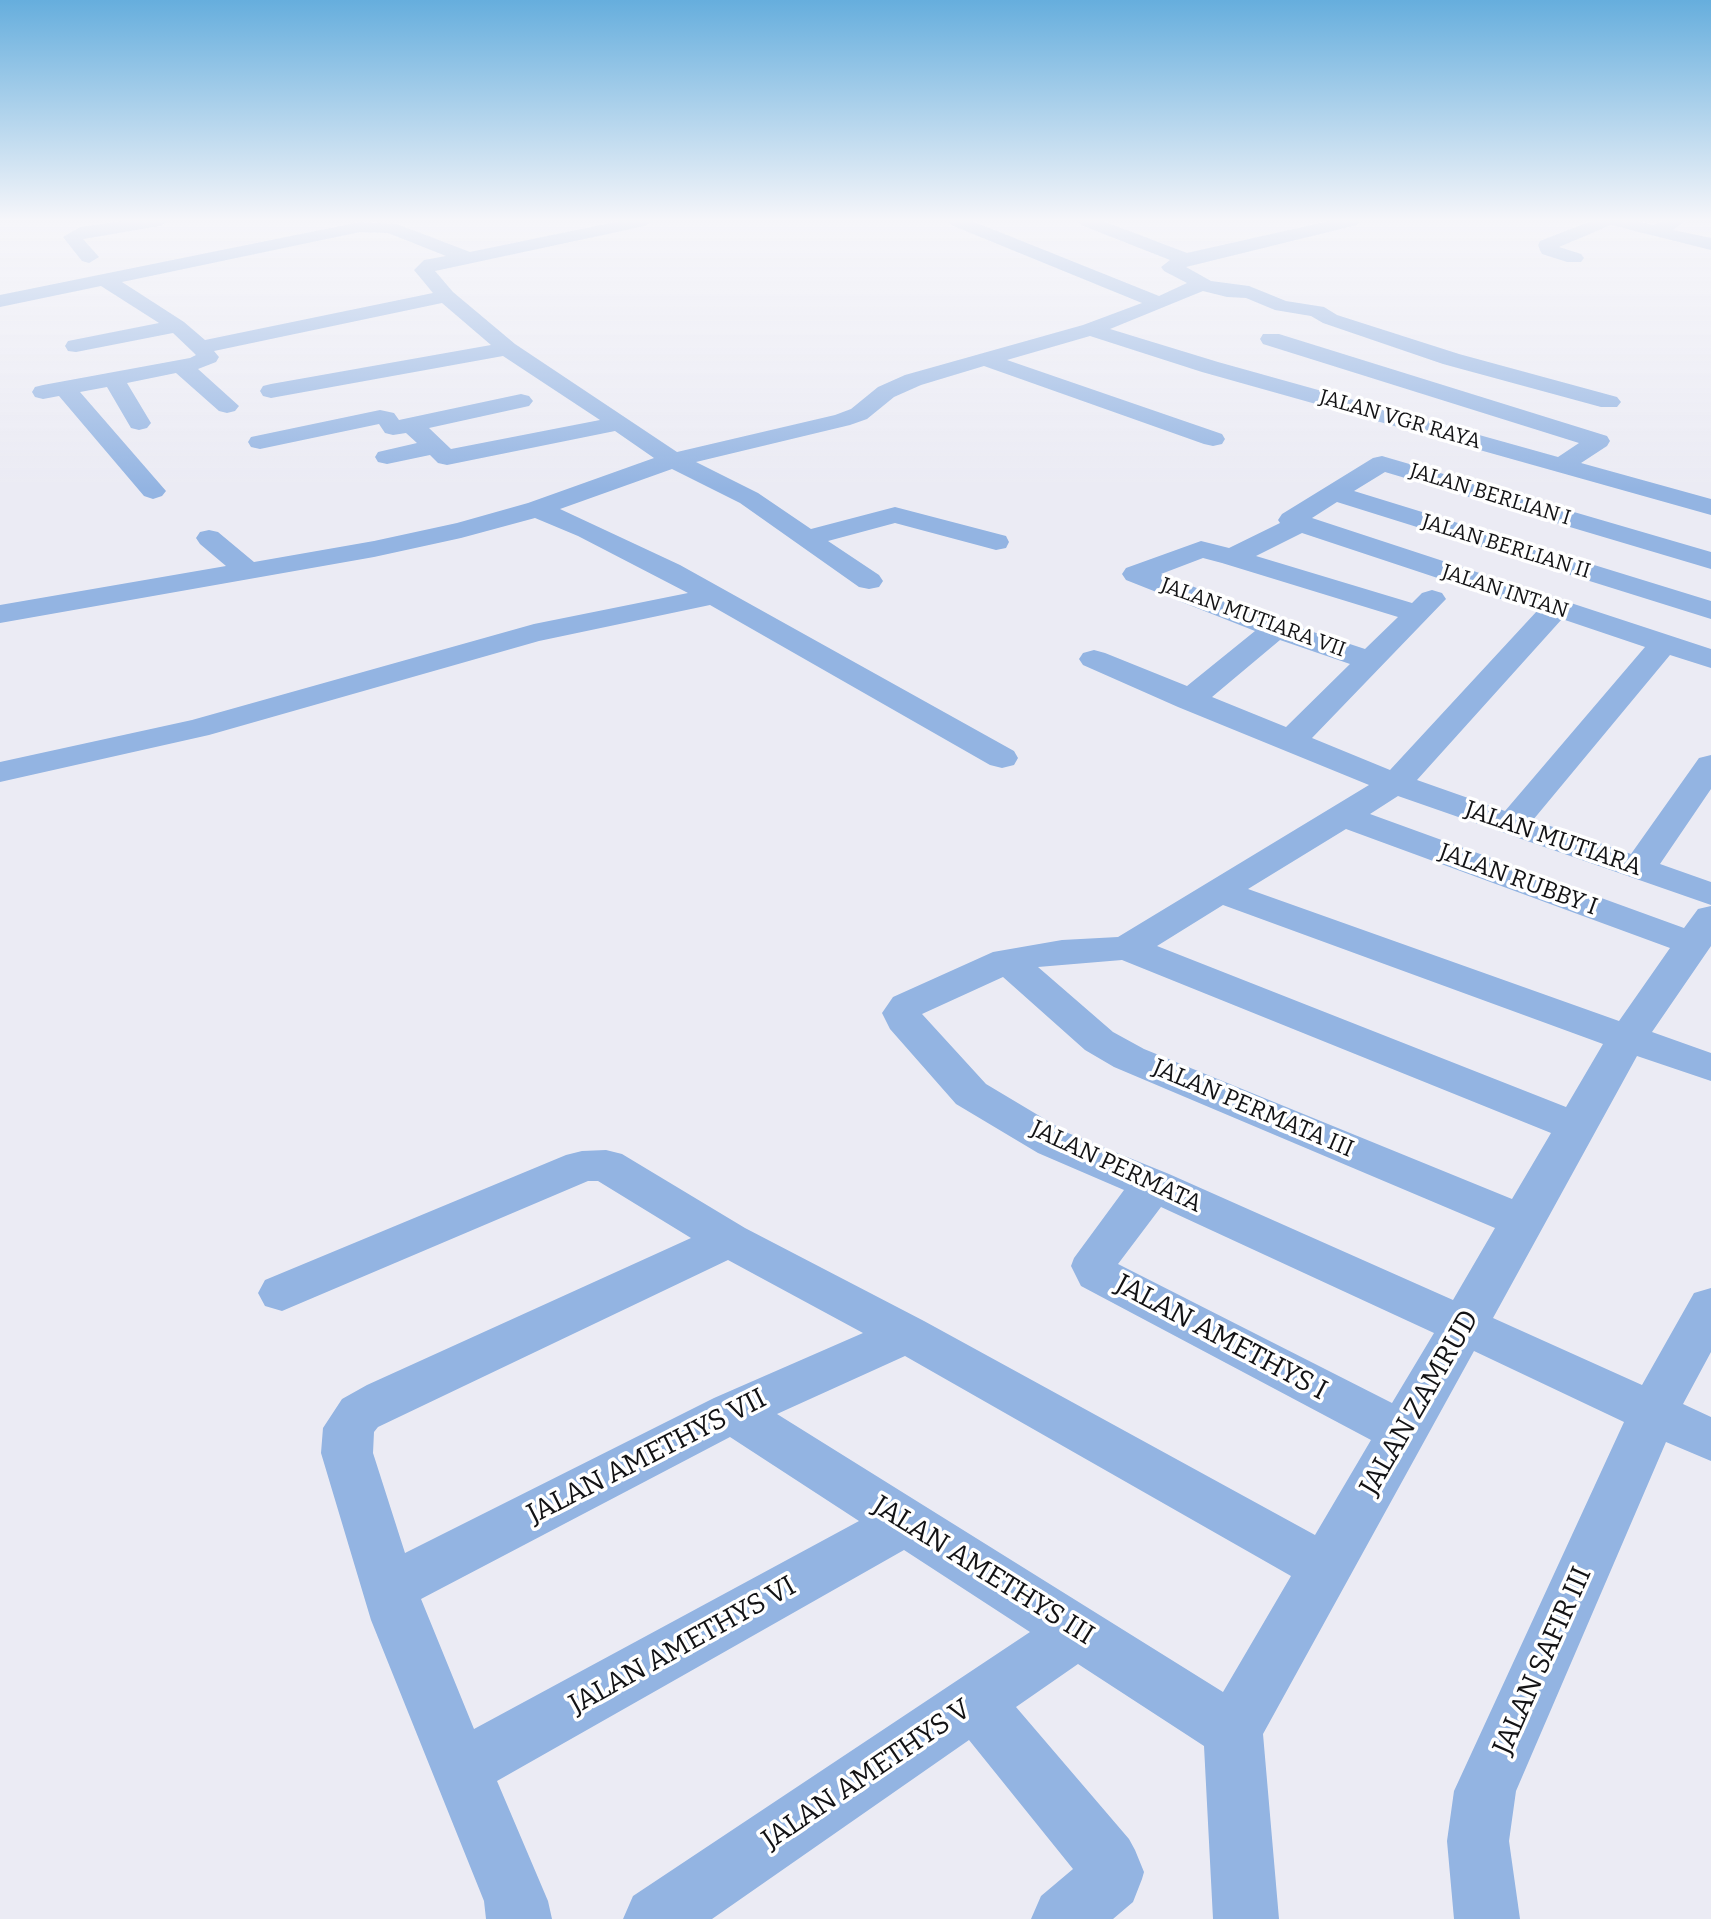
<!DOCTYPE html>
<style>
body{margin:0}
canvas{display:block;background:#ebebf4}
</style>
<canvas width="1711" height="1919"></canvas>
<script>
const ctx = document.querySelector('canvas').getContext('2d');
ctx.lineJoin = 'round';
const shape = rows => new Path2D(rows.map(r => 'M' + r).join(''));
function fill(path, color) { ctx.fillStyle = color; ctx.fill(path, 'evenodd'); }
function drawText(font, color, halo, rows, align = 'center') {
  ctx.font = font + ' Bitter,serif'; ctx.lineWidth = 7; ctx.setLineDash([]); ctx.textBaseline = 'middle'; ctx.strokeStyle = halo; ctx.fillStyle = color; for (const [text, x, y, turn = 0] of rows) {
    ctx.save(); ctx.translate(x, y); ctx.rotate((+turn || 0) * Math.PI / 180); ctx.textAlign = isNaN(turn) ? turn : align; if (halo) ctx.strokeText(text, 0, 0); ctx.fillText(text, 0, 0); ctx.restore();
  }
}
const minor = shape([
 [122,221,169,221,160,226,83,239,99,257,89,263,82,261,63,237,80,227,122,221],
 [620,221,654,221,645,226,435,271,453,292,515,344,677,452,835,415,851,409,878,387,905,375,1083,325,1142,303,951,225,948,221,972,221,1159,296,1187,283,1164,271,1161,267,1170,260,1081,225,1078,221,1103,221,1187,253,1329,221,1360,221,1357,225,1186,267,1211,281,1249,286,1286,301,1324,307,1337,315,1459,354,1617,397,1621,402,1617,407,1601,407,1443,364,1323,323,1311,316,1275,310,1246,298,1227,297,1203,291,1110,329,1218,362,1558,457,1579,443,1263,344,1260,339,1263,334,1279,334,1607,436,1610,441,1607,446,1581,463,1711,499,1711,515,1202,372,1090,336,1007,360,1222,434,1225,439,1222,444,1213,446,1204,444,984,366,921,385,894,397,867,419,850,425,696,462,758,493,811,529,895,507,1006,536,1009,542,1006,548,996,550,895,523,828,541,879,575,883,581,879,587,869,589,859,587,740,503,672,469,560,509,680,565,1014,751,1018,758,1014,765,1002,768,990,765,710,605,539,641,209,735,0,782,0,762,192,720,534,624,688,593,578,536,535,518,461,538,374,557,0,623,0,605,226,566,200,544,196,538,200,532,209,530,218,532,254,562,374,541,457,523,528,503,654,458,615,431,447,465,438,463,430,455,387,464,378,462,375,457,378,452,417,443,406,433,393,435,385,433,379,424,260,449,251,447,248,442,251,437,380,410,394,413,399,420,521,394,529,396,533,401,529,406,429,428,451,449,600,420,503,356,271,398,263,396,260,391,263,386,271,384,491,345,442,303,214,351,219,357,216,362,198,369,239,406,235,411,227,413,219,411,176,373,127,383,151,423,147,428,139,430,131,428,107,387,80,392,166,491,162,496,153,499,144,496,59,396,43,399,35,397,32,392,35,387,43,385,190,358,196,355,193,352,173,333,76,352,68,351,65,346,68,341,159,323,101,286,0,307,0,295,360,222,397,224,470,252,620,221],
 [360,232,388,233,446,256,424,260,414,270,433,293,205,340,184,322,122,282,360,232],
 [1591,221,1636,221,1654,225,1663,221,1686,221,1673,230,1711,238,1711,250,1611,225,1559,247,1581,254,1584,258,1581,262,1567,262,1542,254,1540,250,1538,245,1540,241,1591,221],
 [1382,456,1711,552,1711,569,1385,472,1354,491,1711,601,1711,619,1337,502,1312,518,1711,649,1711,668,1670,655,1533,820,1631,854,1699,758,1711,755,1711,789,1660,864,1711,882,1711,905,1398,796,1370,814,1684,928,1698,909,1711,906,1711,946,1652,1032,1711,1053,1711,1081,1637,1056,1493,1318,1642,1385,1694,1293,1711,1288,1711,1352,1683,1404,1711,1417,1711,1461,1666,1442,1516,1791,1509,1841,1520,1919,1454,1919,1447,1841,1454,1791,1624,1422,1474,1351,1263,1734,1279,1919,1213,1919,1204,1746,1078,1664,1016,1707,1129,1839,1135,1850,1144,1872,1142,1879,1133,1902,1113,1919,1031,1919,1041,1896,1073,1869,969,1740,712,1919,623,1919,633,1896,1030,1632,904,1550,497,1781,548,1901,552,1919,486,1919,484,1901,371,1620,321,1453,323,1428,342,1399,367,1385,691,1238,598,1181,588,1181,282,1311,265,1306,258,1293,265,1280,566,1155,582,1151,606,1150,622,1154,745,1228,924,1321,1315,1535,1371,1440,1081,1286,1071,1266,1074,1258,1124,1190,1038,1153,956,1104,890,1029,882,1013,893,997,993,952,1062,940,1118,937,1369,785,1178,707,1083,665,1079,659,1083,653,1094,650,1105,653,1187,686,1255,631,1126,580,1122,574,1126,568,1201,541,1229,548,1280,523,1278,520,1282,514,1373,458,1382,456],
 [1302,533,1537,611,1390,770,1312,738,1446,599,1442,593,1432,590,1422,593,1412,603,1256,556,1302,533],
 [1203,558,1222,563,1398,617,1365,649,1286,623,1161,574,1203,558],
 [1562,619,1645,647,1505,811,1417,780,1562,619],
 [1280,640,1350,664,1286,727,1212,697,1280,640],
 [1346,829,1670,948,1619,1021,1248,889,1346,829],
 [1223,905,1603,1044,1566,1107,1157,946,1223,905],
 [1122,960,1551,1133,1512,1199,1144,1049,1113,1032,1038,967,1122,960],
 [1003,977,1085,1050,1114,1067,1495,1228,1453,1300,1169,1174,1068,1133,986,1084,922,1014,1003,977],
 [1161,1207,1434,1333,1392,1403,1118,1264,1161,1207],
 [728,1260,863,1333,714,1398,405,1553,373,1453,374,1432,378,1427,728,1260],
 [905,1356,1291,1576,1223,1692,777,1414,905,1356],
 [730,1437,859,1521,474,1729,421,1599,730,1437]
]);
const farStreetnames = [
 ["JALAN VGR RAYA",1400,420,16],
 ["JALAN BERLIAN I",1490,495,17],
 ["JALAN BERLIAN II",1506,547,17],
 ["JALAN INTAN",1505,592,18],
 ["JALAN MUTIARA VII",1253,618,20]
];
const streetNames = [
 ["JALAN MUTIARA",1553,839,19],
 ["JALAN RUBBY I",1518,880,20],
 ["JALAN PERMATA III",1253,1109,23],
 ["JALAN PERMATA",1116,1167,25]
];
const nearStreetnames = [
 ["JALAN AMETHYS I",1221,1338,28],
 ["JALAN ZAMRUD",1420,1403,-60],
 ["JALAN AMETHYS VII",647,1457,-27],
 ["JALAN AMETHYS III",983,1571,32],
 ["JALAN AMETHYS VI",683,1646,-29],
 ["JALAN SAFIR III",1543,1661,-66],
 ["JALAN AMETHYS V",867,1775,-34]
];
fill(minor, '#93b4e2');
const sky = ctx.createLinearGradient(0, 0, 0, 489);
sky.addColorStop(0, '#66aedd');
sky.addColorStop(0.45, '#f6f6fa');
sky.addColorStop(1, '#f6f6fa00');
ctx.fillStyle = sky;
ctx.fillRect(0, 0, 1711, 489);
drawText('21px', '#131315', '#fff', farStreetnames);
drawText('24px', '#131315', '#fff', streetNames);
drawText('28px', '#131315', '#fff', nearStreetnames);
</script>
